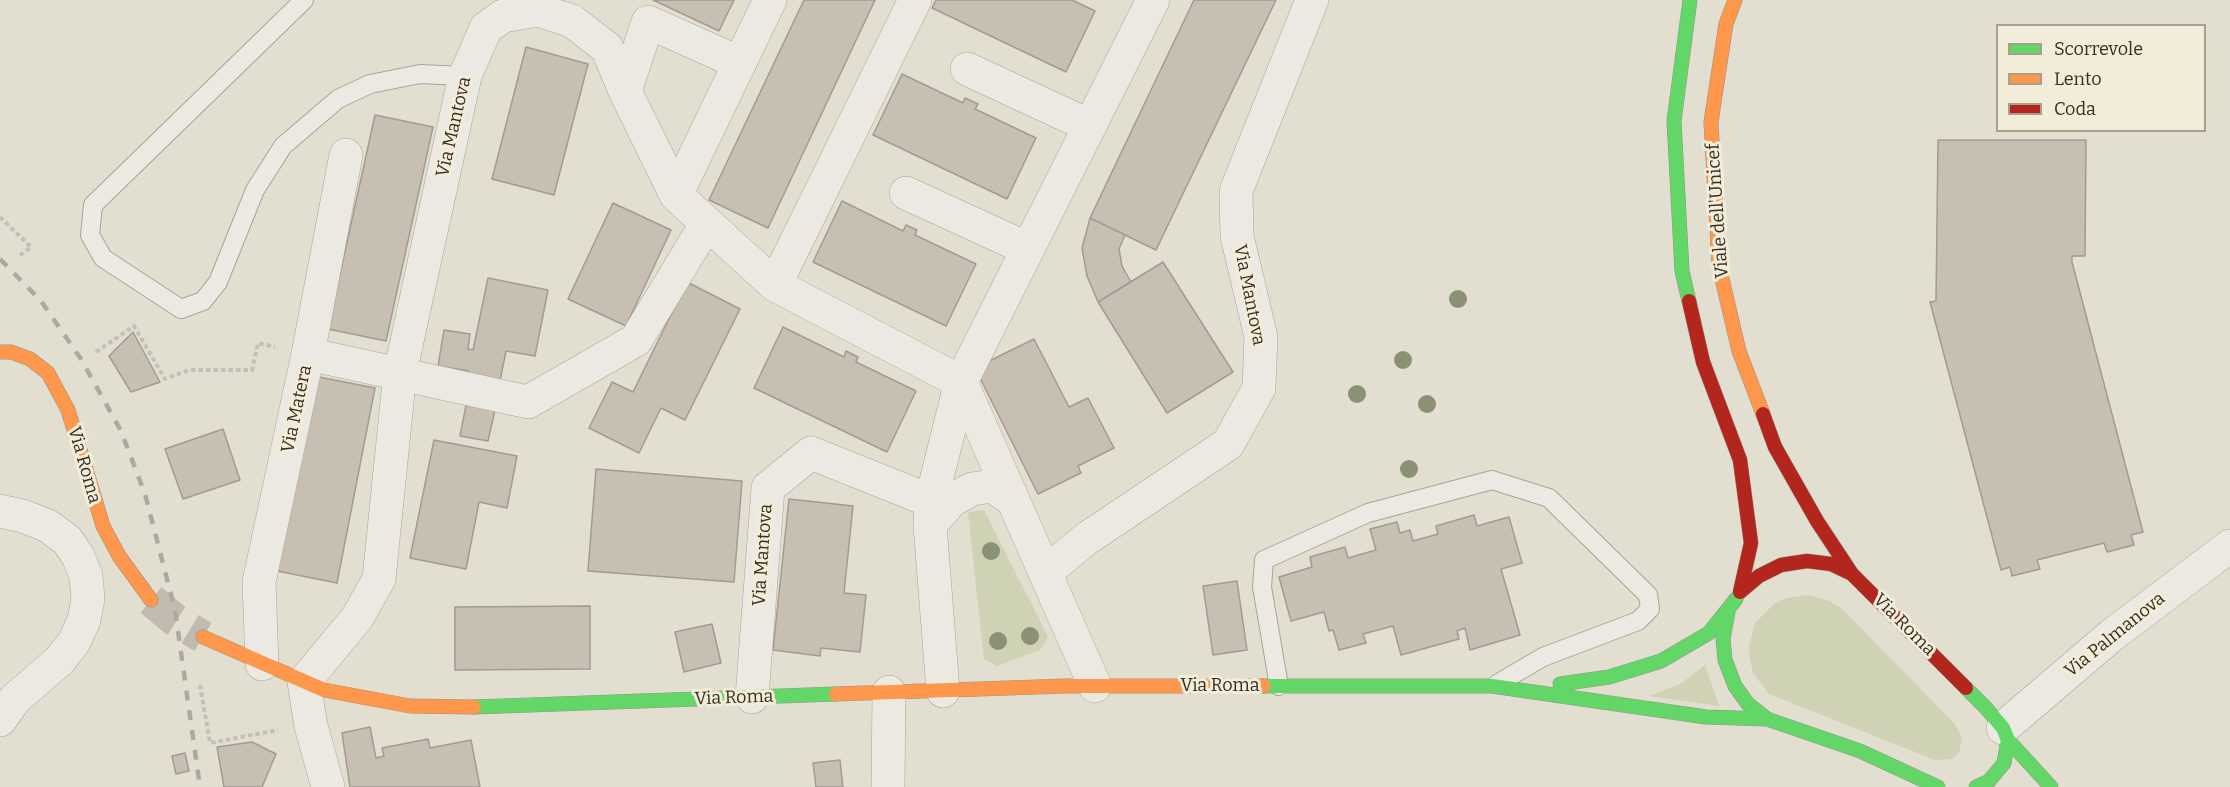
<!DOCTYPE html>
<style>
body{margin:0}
#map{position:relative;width:2230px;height:787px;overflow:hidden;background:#e2dfd1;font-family:Bitter,serif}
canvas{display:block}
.legend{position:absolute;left:1996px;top:24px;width:210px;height:108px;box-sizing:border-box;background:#f2edd8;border:2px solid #a7a08f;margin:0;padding:8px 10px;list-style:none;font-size:18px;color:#372d22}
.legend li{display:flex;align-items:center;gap:12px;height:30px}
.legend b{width:30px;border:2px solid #a7a08f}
</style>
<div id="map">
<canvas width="2230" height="787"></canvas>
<ul class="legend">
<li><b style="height:8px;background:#63d668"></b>Scorrevole</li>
<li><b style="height:8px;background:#ff974d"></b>Lento</li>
<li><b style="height:8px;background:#b3261e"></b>Coda</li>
</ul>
</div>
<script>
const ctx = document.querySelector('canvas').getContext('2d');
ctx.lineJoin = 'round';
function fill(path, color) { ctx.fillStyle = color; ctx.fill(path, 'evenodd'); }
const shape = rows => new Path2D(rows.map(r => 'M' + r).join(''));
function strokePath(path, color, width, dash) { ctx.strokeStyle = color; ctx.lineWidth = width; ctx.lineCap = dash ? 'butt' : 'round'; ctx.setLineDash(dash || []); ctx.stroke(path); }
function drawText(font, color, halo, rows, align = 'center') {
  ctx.font = font + ' Bitter,serif'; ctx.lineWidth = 6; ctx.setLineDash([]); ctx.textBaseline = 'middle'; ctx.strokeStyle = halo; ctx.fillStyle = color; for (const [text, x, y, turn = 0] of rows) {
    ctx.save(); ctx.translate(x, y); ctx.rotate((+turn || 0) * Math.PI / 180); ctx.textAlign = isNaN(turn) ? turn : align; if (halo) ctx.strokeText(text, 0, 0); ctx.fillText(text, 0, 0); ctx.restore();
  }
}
const green = shape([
 [984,510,1048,637,1040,650,997,666,984,659,968,512],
 [1809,595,1830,601,1841,608,1955,724,1962,738,1959,753,1952,759,1935,760,1769,694,1753,673,1750,659,1749,647,1755,623,1774,604,1786,598],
 [1705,665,1719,706,1649,696,1680,684]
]);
const building = shape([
 [653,0,734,0,719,31,653,0],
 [804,0,875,0,768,228,709,200,804,0],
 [936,0,1072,0,1095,11,1066,72,932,8,936,0],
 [1194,0,1276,0,1156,250,1090,218,1194,0],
 [526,47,588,64,554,195,492,179,526,47],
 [902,74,963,103,965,98,978,104,975,109,1036,138,1007,199,873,135,902,74],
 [375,115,433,127,386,341,328,329,375,115],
 [1938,140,2086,140,2085,256,2072,256,2072,262,2143,532,2131,535,2134,545,2107,552,2104,543,2037,560,2040,569,2012,576,2010,567,2001,570,1930,302,1936,301,1938,140],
 [842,201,903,231,906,225,917,230,915,235,976,264,946,326,813,262,842,201],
 [613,203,671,230,626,326,568,299,613,203],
 [1090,218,1125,235,1119,249,1122,266,1131,282,1098,302,1087,276,1082,248,1090,218],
 [1163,262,1233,372,1167,413,1098,302,1163,262],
 [488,278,548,290,535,356,506,351,500,381,469,374,469,371,438,366,444,330,470,334,468,349,473,350,488,278],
 [687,282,740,309,685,420,661,408,639,453,589,428,612,382,633,392,687,282],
 [783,327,844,357,846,351,858,357,856,362,916,391,887,452,754,388,783,327],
 [133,332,160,382,131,392,109,356,133,332],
 [1034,339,1069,407,1088,398,1114,448,1078,466,1081,473,1038,494,975,368,1034,339],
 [314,376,375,388,337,583,277,571,314,376],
 [468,395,497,401,488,441,460,436,468,395],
 [223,429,240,480,183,499,165,449,223,429],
 [434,440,517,456,507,508,479,502,466,569,410,558,434,440],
 [596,469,742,481,734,582,588,571,596,469],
 [789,499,853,506,844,593,866,595,860,652,821,648,820,656,773,650,789,499],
 [1474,515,1477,526,1509,517,1522,563,1501,569,1520,635,1470,650,1465,628,1457,631,1459,639,1401,655,1393,626,1363,634,1366,643,1339,650,1333,630,1329,631,1324,612,1291,621,1279,577,1312,567,1310,557,1345,547,1348,558,1376,550,1370,529,1397,522,1400,533,1410,530,1413,541,1438,534,1436,526,1474,515],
 [1237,581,1247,650,1213,655,1203,586,1237,581],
 [590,606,590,669,455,670,455,607,590,606],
 [712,624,721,663,684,672,675,632,712,624],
 [370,727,376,758,384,756,382,748,428,739,430,748,471,740,480,787,350,787,342,733,370,727],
 [252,742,276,754,262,787,224,787,217,747,252,742],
 [185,753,189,771,176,774,172,756,185,753],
 [840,760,843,787,816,787,813,763,840,760]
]);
const secondaryTunnel = shape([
 [151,600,175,620,203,637]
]);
const path = shape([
 [0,217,31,247,19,256],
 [96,352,134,326,165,379,189,370,252,370,258,343,275,347],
 [200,685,210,743,278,730]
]);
const lane = shape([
 [304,0,93,205,90,235,103,258,181,309,203,301,218,282,255,190,283,146,338,99,370,84,420,74,465,76],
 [1279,686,1262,587,1264,560,1368,513,1492,480,1549,498,1648,595,1650,609,1638,621,1543,657,1497,684]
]);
const street = shape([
 [915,0,775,285,961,382,1095,686],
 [740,63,648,22,625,91,676,195,775,285],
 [967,69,1090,126],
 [906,193,1028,249],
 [676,195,770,0],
 [308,354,528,402,636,340,707,223],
 [0,511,23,516,48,526,67,540,78,556,86,576,88,599,84,620,74,642,59,661,15,699,0,720],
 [930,525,952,500,972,489,992,486,1013,500],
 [1045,573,1086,539,1228,444,1259,388,1261,337,1237,236,1236,191,1312,0],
 [262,664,259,582,308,354,346,155],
 [943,691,930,525,931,501,961,382,1153,0],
 [752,697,768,488,811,453,931,501],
 [2003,728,2112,635,2230,546],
 [328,787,311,726,304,682,357,618,379,579,400,373,465,76,486,28,503,16,538,10,572,21,607,48,625,91],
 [888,787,889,692]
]);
const fast = shape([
 [1689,301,1682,271,1674,121,1690,0],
 [1728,612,1723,639,1725,660,1735,686,1748,704,1767,719,1860,751,1938,787],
 [1560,684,1609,677,1661,661,1709,633,1736,599],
 [1264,686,1492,686,1706,717,1767,719],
 [1966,688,1986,708,2003,728,2008,740,2051,787],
 [474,707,836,694],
 [1976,787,1989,781,2004,763,2008,740]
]);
const slow = shape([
 [1735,0,1726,24,1711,122,1719,266,1739,351,1763,414],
 [0,352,11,352,30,359,48,373,68,410,103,526,119,556,151,600],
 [203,637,324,690,410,706,474,707],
 [836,694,1065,686,1264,686]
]);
const jam = shape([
 [1689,301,1703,362,1740,460,1751,543,1740,592],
 [1763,414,1775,447,1817,521,1852,574],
 [1740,592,1759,576,1781,565,1807,561,1831,564,1852,574,1966,688]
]);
const rail = shape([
 [0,259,41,301,81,359,121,431,145,494,175,610,200,787]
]);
const trees = [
 [1458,299],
 [1403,360],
 [1357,394],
 [1427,404],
 [1409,469],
 [991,551],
 [1030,636],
 [998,641]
];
const streetNames = [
 ["Via Mantova",454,127,-77],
 ["Viale dell'Unicef",1718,211,-94],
 ["Via Mantova",1249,295,79],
 ["Via Matera",297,409,-78],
 ["Via Roma",84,465,74],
 ["Via Mantova",763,555,-86],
 ["Via Roma",1904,625,45],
 ["Via Palmanova",2115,635,-39],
 ["Via Roma",1220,686],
 ["Via Roma",734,698,-2]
];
fill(green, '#cfd2b5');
fill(building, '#c6bfb2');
strokePath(building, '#a29b90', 1.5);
strokePath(secondaryTunnel, '#c0bbae', 33, [33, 16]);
strokePath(lane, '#a8a499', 20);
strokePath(street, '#a8a499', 34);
strokePath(fast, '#989489', 15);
strokePath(slow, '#989489', 15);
strokePath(jam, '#989489', 15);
strokePath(path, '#c3c0b8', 4, [4.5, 3]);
strokePath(lane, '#ebe9e1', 18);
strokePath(street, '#ebe9e1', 33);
strokePath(fast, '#63d668', 14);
strokePath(slow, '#ff974d', 14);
strokePath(jam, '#b3261e', 14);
strokePath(rail, '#aca9a1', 4.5, [10, 10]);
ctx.fillStyle = '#8b9175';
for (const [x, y] of trees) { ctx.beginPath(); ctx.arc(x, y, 9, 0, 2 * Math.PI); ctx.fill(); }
drawText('18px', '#372d22', '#f2edd8', streetNames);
</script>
